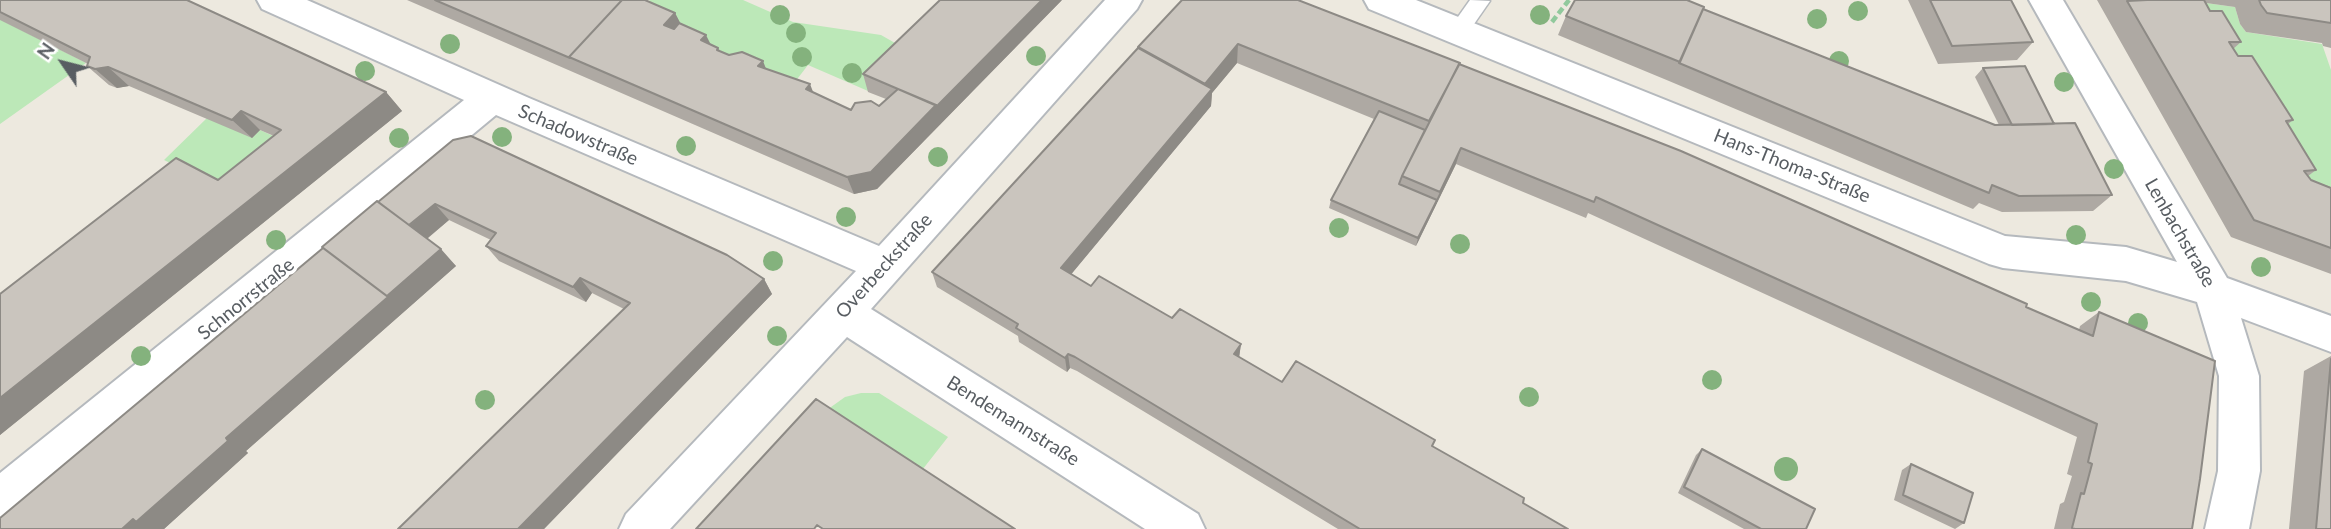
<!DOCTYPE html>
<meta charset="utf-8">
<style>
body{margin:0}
#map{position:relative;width:2331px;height:529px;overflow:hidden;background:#ede9df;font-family:Lato,sans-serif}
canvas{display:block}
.north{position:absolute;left:28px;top:28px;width:70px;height:70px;-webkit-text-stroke:5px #fff;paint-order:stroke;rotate:305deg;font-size:19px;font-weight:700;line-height:28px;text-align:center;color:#585d62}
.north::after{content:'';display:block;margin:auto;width:24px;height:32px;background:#585d62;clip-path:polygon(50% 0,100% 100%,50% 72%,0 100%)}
</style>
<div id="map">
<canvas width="2331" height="529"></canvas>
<div class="north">N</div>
</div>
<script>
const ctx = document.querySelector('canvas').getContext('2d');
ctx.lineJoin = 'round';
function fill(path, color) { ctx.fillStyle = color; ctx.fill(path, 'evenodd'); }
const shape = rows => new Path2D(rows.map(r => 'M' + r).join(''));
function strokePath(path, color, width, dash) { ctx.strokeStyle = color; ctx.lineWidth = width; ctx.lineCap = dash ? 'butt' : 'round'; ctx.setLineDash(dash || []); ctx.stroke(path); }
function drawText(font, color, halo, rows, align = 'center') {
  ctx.font = font + ' Lato,sans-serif'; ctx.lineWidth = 7; ctx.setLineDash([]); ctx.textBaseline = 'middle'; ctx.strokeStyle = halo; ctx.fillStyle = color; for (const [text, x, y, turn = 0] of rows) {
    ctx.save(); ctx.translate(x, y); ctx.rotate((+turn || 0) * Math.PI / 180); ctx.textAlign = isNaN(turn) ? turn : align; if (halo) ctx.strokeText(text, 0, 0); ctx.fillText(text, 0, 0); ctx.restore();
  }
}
const green = shape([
 [650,0,743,0,793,22,881,35,909,51,868,91,808,65,788,91,639,13],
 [2184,0,2235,7,2240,24,2246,32,2322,44,2331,70,2331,202,2319,198],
 [0,19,86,63,0,124],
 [207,118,260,130,300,148,238,197,164,160],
 [861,393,879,393,948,437,919,474,824,412,845,397]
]);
const path = shape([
 [1552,22,1569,0]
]);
const service = shape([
 [1470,0,1490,1,1465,37,1458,39,1451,37,1448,31,1470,0]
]);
const minor = shape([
 [257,0,307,0,529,98,879,246,1105,0,1142,0,1137,9,871,309,1198,514,1205,529,1145,529,847,337,670,529,619,529,626,514,856,271,496,115,15,514,0,520,0,473,464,100,262,9,257,0],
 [1364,0,1416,0,2005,236,2126,247,2177,262,2029,0,2063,0,2227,278,2331,316,2331,352,2241,318,2259,376,2260,471,2249,529,2205,529,2218,471,2219,376,2197,302,2126,281,2003,268,1989,264,1369,9,1364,0]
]);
const trees = [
 [1858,11,10],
 [780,15,10],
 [1540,15,10],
 [1817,19,10],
 [796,33,10],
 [450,44,10],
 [1036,56,10],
 [802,57,10],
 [1839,61,10],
 [365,71,10],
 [852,73,10],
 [2064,82,10],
 [502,137,10],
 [399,138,10],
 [686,146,10],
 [938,157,10],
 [2114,169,10],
 [846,217,10],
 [1339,228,10],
 [2076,235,10],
 [276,240,10],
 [1460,244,10],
 [773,261,10],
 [2261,267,10],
 [2091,302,10],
 [2138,323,10],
 [777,336,10],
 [141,356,10],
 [1712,380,10],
 [1529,397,10],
 [485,400,10],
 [1786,469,12]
];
const wall = shape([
 [0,0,386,92,402,111,0,435,0,294,218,180,274,136,260,130,252,138,129,86,117,88,109,85,87,66,88,64,0,20],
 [407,0,645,0,675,13,681,25,710,44,718,48,720,51,766,69,851,110,879,106,886,99,868,92,863,74,1062,0,877,189,854,194],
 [1182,0,1459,64,2079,330,2080,326,2099,312,2192,529,2054,529,2060,504,2064,502,2072,476,2067,474,2077,437,1588,213,1586,218,1456,164,1416,246,1329,208,1331,200,1374,119,1237,63,1212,93,1211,106,1071,274,1091,286,1241,344,1239,357,1282,382,1432,446,1523,503,1568,529,1338,529,1077,371,1070,368,1067,372,1019,342,1018,336,937,287,932,272],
 [1908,0,2011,0,2033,42,2017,60,1938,64],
 [2097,0,2331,0,2331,48,2323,46,2322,43,2246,32,2240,24,2235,7,2206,3,2210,11,2241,42,2233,49,2238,56,2293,120,2288,124,2316,170,2308,176,2311,180,2331,187,2331,274,2231,237],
 [1703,9,1995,125,1999,125,1975,77,1983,68,2054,124,2112,195,2093,211,2002,212,1979,203,1973,209,1669,81,1558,35,1566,16],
 [453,140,764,279,772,294,544,529,398,529,624,309,592,293,586,302,499,261,486,246,491,240,449,220,427,239,456,266,246,451,248,453,164,529,0,529,323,248],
 [2331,356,2331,529,2289,529,2304,371],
 [1702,449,1806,529,1744,529,1678,493,1696,455],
 [1911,464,1964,523,1955,529,1894,500,1902,470]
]);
const shadedWall = shape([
 [1042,0,1062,0,877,189,854,194,847,177,936,105],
 [675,13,685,32,674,44,664,25],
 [706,35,715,53,701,40],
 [1238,44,1237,63,1212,93,1211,106,1064,283,1061,268,1205,84],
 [763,61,770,79,758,66],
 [108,67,129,86,117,88,95,69],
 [810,84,817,102,806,89],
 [386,92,402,111,0,435,0,398],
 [241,111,260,130,252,138,232,120],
 [1461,148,1456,164,1416,246,1418,238],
 [435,204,449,220,424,241,409,226],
 [441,249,456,266,246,451,248,453,164,529,122,529],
 [580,278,592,293,586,302,573,287],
 [764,279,772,294,544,529,518,529],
 [1241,344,1239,358,1234,354],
 [1068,354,1070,368,1067,372,1065,358]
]);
const building = shape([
 [0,0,187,0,386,92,0,398,0,294,176,158,218,180,281,130,241,111,232,120,108,67,95,69,87,66,90,57,0,12,0,0],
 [435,0,622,0,569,57,570,58,435,0],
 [622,0,645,0,675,13,664,25,674,29,679,23,706,35,701,40,718,48,717,50,729,55,742,52,763,61,758,66,810,84,806,89,851,110,855,103,871,101,879,106,898,89,936,105,871,172,847,177,569,57,622,0],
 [940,0,1042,0,937,106,898,89,863,74,940,0],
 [1182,0,1298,0,1460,63,1429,121,1238,44,1205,84,1138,47,1182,0],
 [1575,0,1687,0,1704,7,1680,62,1566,16,1575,0],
 [1930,0,2011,0,2033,42,1952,46,1930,0],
 [2147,0,2204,0,2210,11,2222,11,2241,42,2229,42,2238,56,2252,56,2293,120,2286,121,2316,170,2304,171,2311,180,2331,188,2331,248,2254,220,2127,1,2147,0],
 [2259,0,2331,0,2331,23,2267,13,2261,5,2259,0],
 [1703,9,1995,125,2075,123,2112,195,2019,196,1992,185,1989,193,1679,63,1703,9],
 [1138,48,1212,89,1061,268,1091,286,1099,276,1172,318,1180,309,1241,344,1234,354,1282,382,1296,361,1435,440,1432,446,1524,498,1523,503,1568,529,1360,529,1075,357,1068,354,1065,358,1016,328,1018,324,932,272,1138,48],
 [1459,64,1681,151,2027,304,2026,307,2093,336,2099,312,2215,361,2200,479,2192,529,2075,529,2072,528,2081,493,2084,494,2092,464,2088,462,2097,424,1596,197,1594,202,1461,148,1440,192,1402,176,1459,64],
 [2025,66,2054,124,2012,125,1983,68,2025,66],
 [1379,111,1425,130,1402,176,1399,184,1437,200,1418,238,1331,200,1379,111],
 [471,136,727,255,764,279,518,529,398,529,630,303,580,278,573,287,486,246,496,233,435,204,409,225,378,202,453,140,471,136],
 [377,201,441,249,387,296,322,247,377,201],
 [323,248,388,297,226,438,228,441,136,522,133,519,122,529,0,529,0,518,323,248],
 [2331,359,2331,529,2316,529,2331,359],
 [816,399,1015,529,823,529,817,525,814,529,696,529,816,399],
 [1702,449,1815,509,1806,529,1761,529,1684,487,1702,449],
 [1911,464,1973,493,1964,523,1903,495,1911,464]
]);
const streetNames = [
 ["Schadowstraße",578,135,23],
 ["Hans-Thoma-Straße",1792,166,22],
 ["Lenbachstraße",2180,233,60],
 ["Overbeckstraße",884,266,-48],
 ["Schnorrstraße",246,299,-39],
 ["Bendemannstraße",1013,421,32]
];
fill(green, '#bce8b8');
strokePath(service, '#b5b9bd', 3);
strokePath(minor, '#b5b9bd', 4);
strokePath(path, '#91c99c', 4.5, [7, 3.5]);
fill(service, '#fff');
fill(minor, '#fff');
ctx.fillStyle = '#84b27d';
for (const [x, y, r] of trees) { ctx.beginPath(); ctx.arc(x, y, r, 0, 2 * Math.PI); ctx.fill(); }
fill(wall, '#aea9a3');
fill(shadedWall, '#8d8a85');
fill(building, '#cac5be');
strokePath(building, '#8d8a85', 2);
drawText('19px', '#585d62', '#fff', streetNames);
</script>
